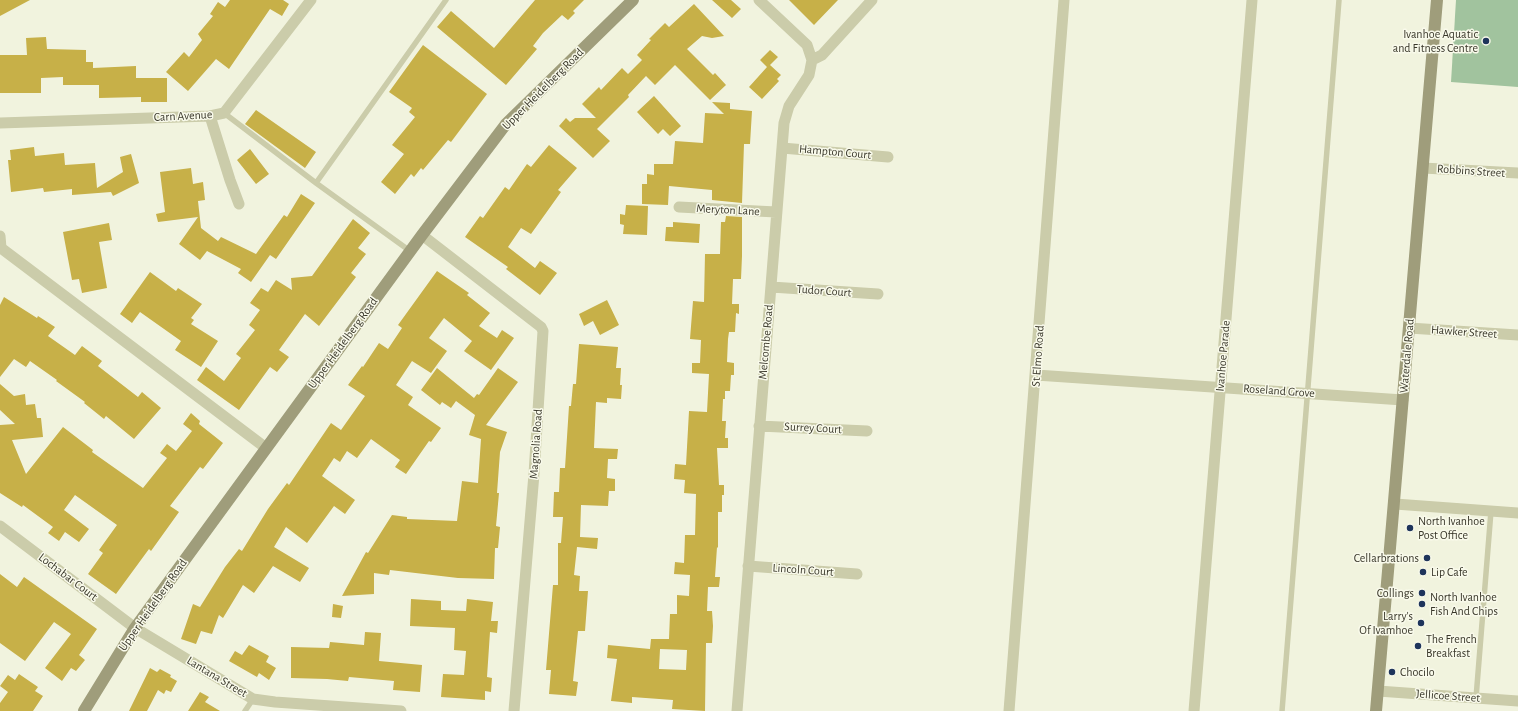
<!DOCTYPE html>
<meta charset="utf-8">
<style>
body{margin:0}
canvas{display:block;background:#f1f3de}
</style>
<canvas width="1518" height="711"></canvas>
<script>
const ctx = document.querySelector('canvas').getContext('2d');
ctx.lineJoin = 'round';
function fill(path, color) { ctx.fillStyle = color; ctx.fill(path, 'evenodd'); }
const shape = rows => new Path2D(rows.map(r => 'M' + r).join(''));
function strokePath(path, color, width, dash) { ctx.strokeStyle = color; ctx.lineWidth = width; ctx.lineCap = dash ? 'butt' : 'round'; ctx.setLineDash(dash || []); ctx.stroke(path); }
function drawText(font, color, halo, rows, align = 'center') {
  ctx.font = font + ' "Alegreya Sans",sans-serif'; ctx.lineWidth = 3; ctx.setLineDash([]); ctx.textBaseline = 'middle'; ctx.strokeStyle = halo; ctx.fillStyle = color; for (const [text, x, y, turn = 0] of rows) {
    ctx.save(); ctx.translate(x, y); ctx.rotate((+turn || 0) * Math.PI / 180); ctx.textAlign = isNaN(turn) ? turn : align; if (halo) ctx.strokeText(text, 0, 0); ctx.fillText(text, 0, 0); ctx.restore();
  }
}
const green = shape([
 [1456,0,1518,0,1518,87,1451,82]
]);
const building = shape([
 [0,0,30,0,0,16],
 [230,0,283,0,289,4,282,16,270,9,229,69,216,59,188,91,166,72,184,52,189,57,202,40,198,34,213,16,210,14,218,2,225,7],
 [535,0,584,0,573,11,575,13,568,20,562,15,543,33,533,46,537,49,506,85,437,27,451,11,494,48],
 [712,0,731,0,741,9,732,18],
 [789,0,838,0,814,25],
 [694,4,724,36,712,38,702,36,687,49,713,75,715,73,726,85,710,100,675,65,655,85,646,76,628,95,629,97,597,129,610,141,593,158,559,126,566,118,570,122,575,118,596,118,582,104,599,87,601,90,622,68,628,74,642,60,637,55,651,40,649,39,665,23,669,27],
 [46,37,47,49,86,50,86,62,93,62,93,68,136,66,136,78,167,78,167,102,141,102,141,97,99,98,99,85,63,85,63,77,41,78,41,93,0,93,0,55,27,55,26,38],
 [423,45,487,94,451,142,448,140,423,170,421,168,414,177,411,174,395,194,381,182,404,154,392,145,415,117,409,112,412,108,389,92],
 [770,50,778,57,770,65,781,75,777,79,779,81,762,99,749,87,767,67,760,60],
 [654,96,681,126,670,136,663,129,658,134,637,112],
 [712,102,730,103,730,109,752,111,750,144,744,144,742,203,712,200,712,190,669,186,668,205,642,204,642,184,647,184,647,174,654,175,654,164,673,164,675,141,703,143,705,113,724,114],
 [256,110,316,152,305,168,245,124],
 [549,145,577,168,558,190,561,192,531,234,521,228,508,247,535,268,540,261,557,273,540,295,506,269,508,267,465,237,480,216,483,218,505,187,509,190,527,164,531,167],
 [34,147,35,156,64,153,65,165,95,163,97,188,123,172,120,157,131,154,139,183,113,196,111,192,72,195,72,189,44,192,43,188,11,192,8,160,11,160,10,150],
 [250,149,269,174,256,184,237,160],
 [191,168,193,184,203,182,205,200,198,201,201,228,218,241,221,237,256,254,284,215,287,217,301,194,315,203,276,259,270,255,251,282,238,273,241,269,207,251,200,260,179,244,198,217,158,222,156,214,165,212,160,172],
 [626,205,648,206,647,235,623,234,624,225,620,224,620,214,625,215],
 [726,216,742,217,742,256,741,279,733,279,732,304,739,304,739,314,736,313,735,332,729,332,728,339,727,362,734,363,734,375,731,375,730,391,725,391,725,399,723,399,722,421,726,421,725,438,728,438,728,448,717,448,719,485,724,485,724,495,722,495,722,512,718,512,718,548,717,547,715,577,720,577,719,587,708,587,707,611,712,611,713,626,712,643,706,643,705,711,672,709,673,700,632,697,632,703,611,701,617,659,607,658,608,645,650,649,651,639,669,639,670,614,677,614,677,595,689,596,690,575,674,574,675,562,684,563,685,535,695,535,696,494,684,493,685,480,674,479,675,464,686,465,689,411,707,412,709,374,692,373,692,363,700,363,701,340,690,339,693,301,704,302,705,254,720,254,721,222,725,222],
 [660,649,687,650,686,670,659,669],
 [353,219,370,233,358,248,366,254,351,273,356,277,319,326,305,314,279,350,289,357,277,372,270,367,239,410,197,380,206,367,224,381,241,358,236,354,255,330,249,325,260,310,250,303,261,288,268,292,276,280,292,290,291,278,312,276],
 [673,222,700,224,699,243,665,241,666,227,673,227],
 [109,223,112,240,99,242,107,288,82,293,79,279,72,280,63,232],
 [437,271,469,293,467,295,490,313,479,326,497,338,502,330,514,338,491,370,464,351,472,341,444,318,429,338,447,351,431,373,412,361,396,385,413,397,408,405,441,428,431,442,429,441,406,474,395,467,400,460,371,439,357,458,347,451,340,462,334,458,322,476,355,500,345,514,334,506,307,543,286,527,274,547,309,568,300,582,273,566,254,593,243,585,223,618,219,615,212,634,201,631,196,644,181,639,193,604,200,607,225,567,239,549,242,551,268,509,287,483,289,485,331,423,341,430,365,396,348,385,362,366,363,367,379,343,388,349,402,328,398,325],
 [150,272,176,291,178,288,202,304,191,318,194,320,191,324,218,341,201,367,175,350,181,341,140,312,132,323,120,314],
 [4,297,37,318,38,316,55,327,48,336,75,355,82,346,102,361,98,366,138,397,142,392,161,408,134,439,106,416,104,419,84,403,85,402,56,381,57,380,30,361,26,367,14,359,0,377,0,305],
 [607,300,619,325,600,335,593,321,584,326,579,314],
 [579,344,618,347,616,368,621,368,620,385,622,385,621,399,607,398,607,403,596,402,594,448,618,449,617,459,608,459,607,478,615,479,615,491,609,491,608,506,581,505,580,537,598,538,597,549,577,547,574,575,580,576,579,591,588,591,585,631,578,631,573,681,578,682,576,696,549,694,551,670,546,670,553,585,558,585,558,543,561,543,563,517,553,517,554,492,559,492,560,468,565,468,569,406,571,406,573,384,576,384],
 [437,368,474,398,477,394,479,395,498,368,518,382,486,425,507,432,500,452,497,493,499,493,496,526,500,527,498,548,495,548,494,579,458,578,390,570,389,575,374,573,374,594,342,596,366,552,368,553,392,515,407,517,407,519,457,521,462,481,478,483,481,439,469,435,475,415,456,401,451,408,442,402,440,405,421,390],
 [0,384,14,396,25,394,26,405,35,404,37,418,41,418,43,437,12,440,26,474,63,427,93,450,92,452,143,488,167,458,160,453,167,444,176,451,192,431,183,424,191,413,200,421,199,424,223,443,203,469,200,467,170,506,179,512,151,551,149,549,116,594,88,574,103,553,99,550,117,525,75,495,64,510,89,529,79,542,65,532,59,541,48,533,53,527,23,505,22,507,0,493,0,425,15,424,0,410],
 [0,574,17,587,24,577,97,629,79,655,85,660,76,671,71,668,62,681,45,668,71,634,54,622,25,661,0,643],
 [411,599,441,601,441,610,466,611,467,599,493,602,491,621,498,621,497,633,490,632,487,677,492,678,491,692,485,691,485,700,441,697,443,674,464,675,466,651,454,650,455,628,410,626],
 [333,604,343,606,341,618,332,617],
 [365,632,381,633,379,661,422,665,420,692,393,690,394,681,349,677,348,681,327,679,291,678,291,647,329,648,330,642,364,645],
 [249,645,269,656,266,662,276,668,269,680,259,673,257,677,229,661,235,651,242,655],
 [150,668,157,672,160,669,171,675,170,677,177,681,171,692,166,690,164,694,158,690,147,711,129,711],
 [19,674,38,687,35,691,43,696,33,711,0,711,0,703,8,692,0,686,8,675,15,680],
 [200,692,209,697,205,702,220,711,188,711]
]);
const lane = shape([
 [224,113,316,183,410,251],
 [316,183,446,0],
 [1476,698,1491,511],
 [245,711,253,699],
 [1282,711,1339,0]
]);
const street = shape([
 [812,60,822,55,872,0],
 [210,116,230,180,239,204],
 [0,123,210,116,224,113,311,0],
 [782,148,888,157],
 [1423,168,1518,173],
 [679,207,776,212],
 [422,235,541,327,543,331,534,474,514,711],
 [0,236,1,248,266,448],
 [771,287,878,294],
 [1409,328,1518,335],
 [1036,375,1403,400],
 [759,426,867,431],
 [1395,504,1518,513],
 [0,526,135,628,253,699,275,702,401,711],
 [748,566,857,574],
 [1378,691,1518,701],
 [737,711,784,123,789,106,809,75,812,60,807,45,759,0],
 [1009,711,1064,0],
 [1194,711,1252,0]
]);
const secondary = shape([
 [84,711,135,628,422,235,506,124,633,0],
 [1376,711,1437,0]
]);
const markers = [
 [1486,41,4,"#1e345b"],
 [1410,528,4,"#1e345b"],
 [1427,558,4,"#1e345b"],
 [1423,572,4,"#1e345b"],
 [1422,593,4,"#1e345b"],
 [1422,604,4,"#1e345b"],
 [1421,623,4,"#1e345b"],
 [1418,646,4,"#1e345b"],
 [1392,672,4,"#1e345b"]
];
const poiNames = [
 ["Ivanhoe Aquatic",1478,34,"right"],
 ["and Fitness Centre",1478,48,"right"],
 ["North Ivanhoe",1418,521],
 ["Post Office",1418,535],
 ["Cellarbrations",1419,558,"right"],
 ["Lip Cafe",1431,572],
 ["Collings",1414,593,"right"],
 ["North Ivanhoe",1430,597],
 ["Fish And Chips",1430,611],
 ["Larry’s",1413,616,"right"],
 ["Of Ivamhoe",1413,630,"right"],
 ["The French",1426,639],
 ["Breakfast",1426,653],
 ["Chocilo",1400,672]
];
const streetNames = [
 ["Upper Heidelberg Road",543,89,-45],
 ["Carn Avenue",183,116,-3],
 ["Hampton Court",835,152,5],
 ["Robbins Street",1471,171,4],
 ["Meryton Lane",728,210,3],
 ["Tudor Court",824,291,4],
 ["Hawker Street",1464,332,4],
 ["Melcombe Road",766,342,-85],
 ["Upper Heidelberg Road",343,343,-54],
 ["St Elmo Road",1038,356,-86],
 ["Ivanhoe Parade",1223,356,-85],
 ["Waterdale Road",1407,356,-85],
 ["Roseland Grove",1279,391,4],
 ["Surrey Court",813,428,3],
 ["Magnolia Road",536,444,-86],
 ["Lincoln Court",803,570,4],
 ["Lochabar Court",68,577,37],
 ["Upper Heidelberg Road",153,605,-55],
 ["Lantana Street",217,677,31],
 ["Jellicoe Street",1448,696,4]
];
fill(green, '#a1c39e');
fill(building, '#c7b048');
strokePath(lane, '#cbccaa', 5.5);
strokePath(street, '#cbccaa', 11);
strokePath(secondary, '#9f9d7b', 12);
for (const [x, y, r, color] of markers) { const dot = new Path2D(); dot.arc(x, y, r, 0, 2 * Math.PI); ctx.fillStyle = color; ctx.fill(dot); strokePath(dot, '#f9faeb', 1.5); }
drawText('12px', '#39372a', '#f9faeb', poiNames, 'left');
drawText('12px', '#39372a', '#f9faeb', streetNames);
</script>
